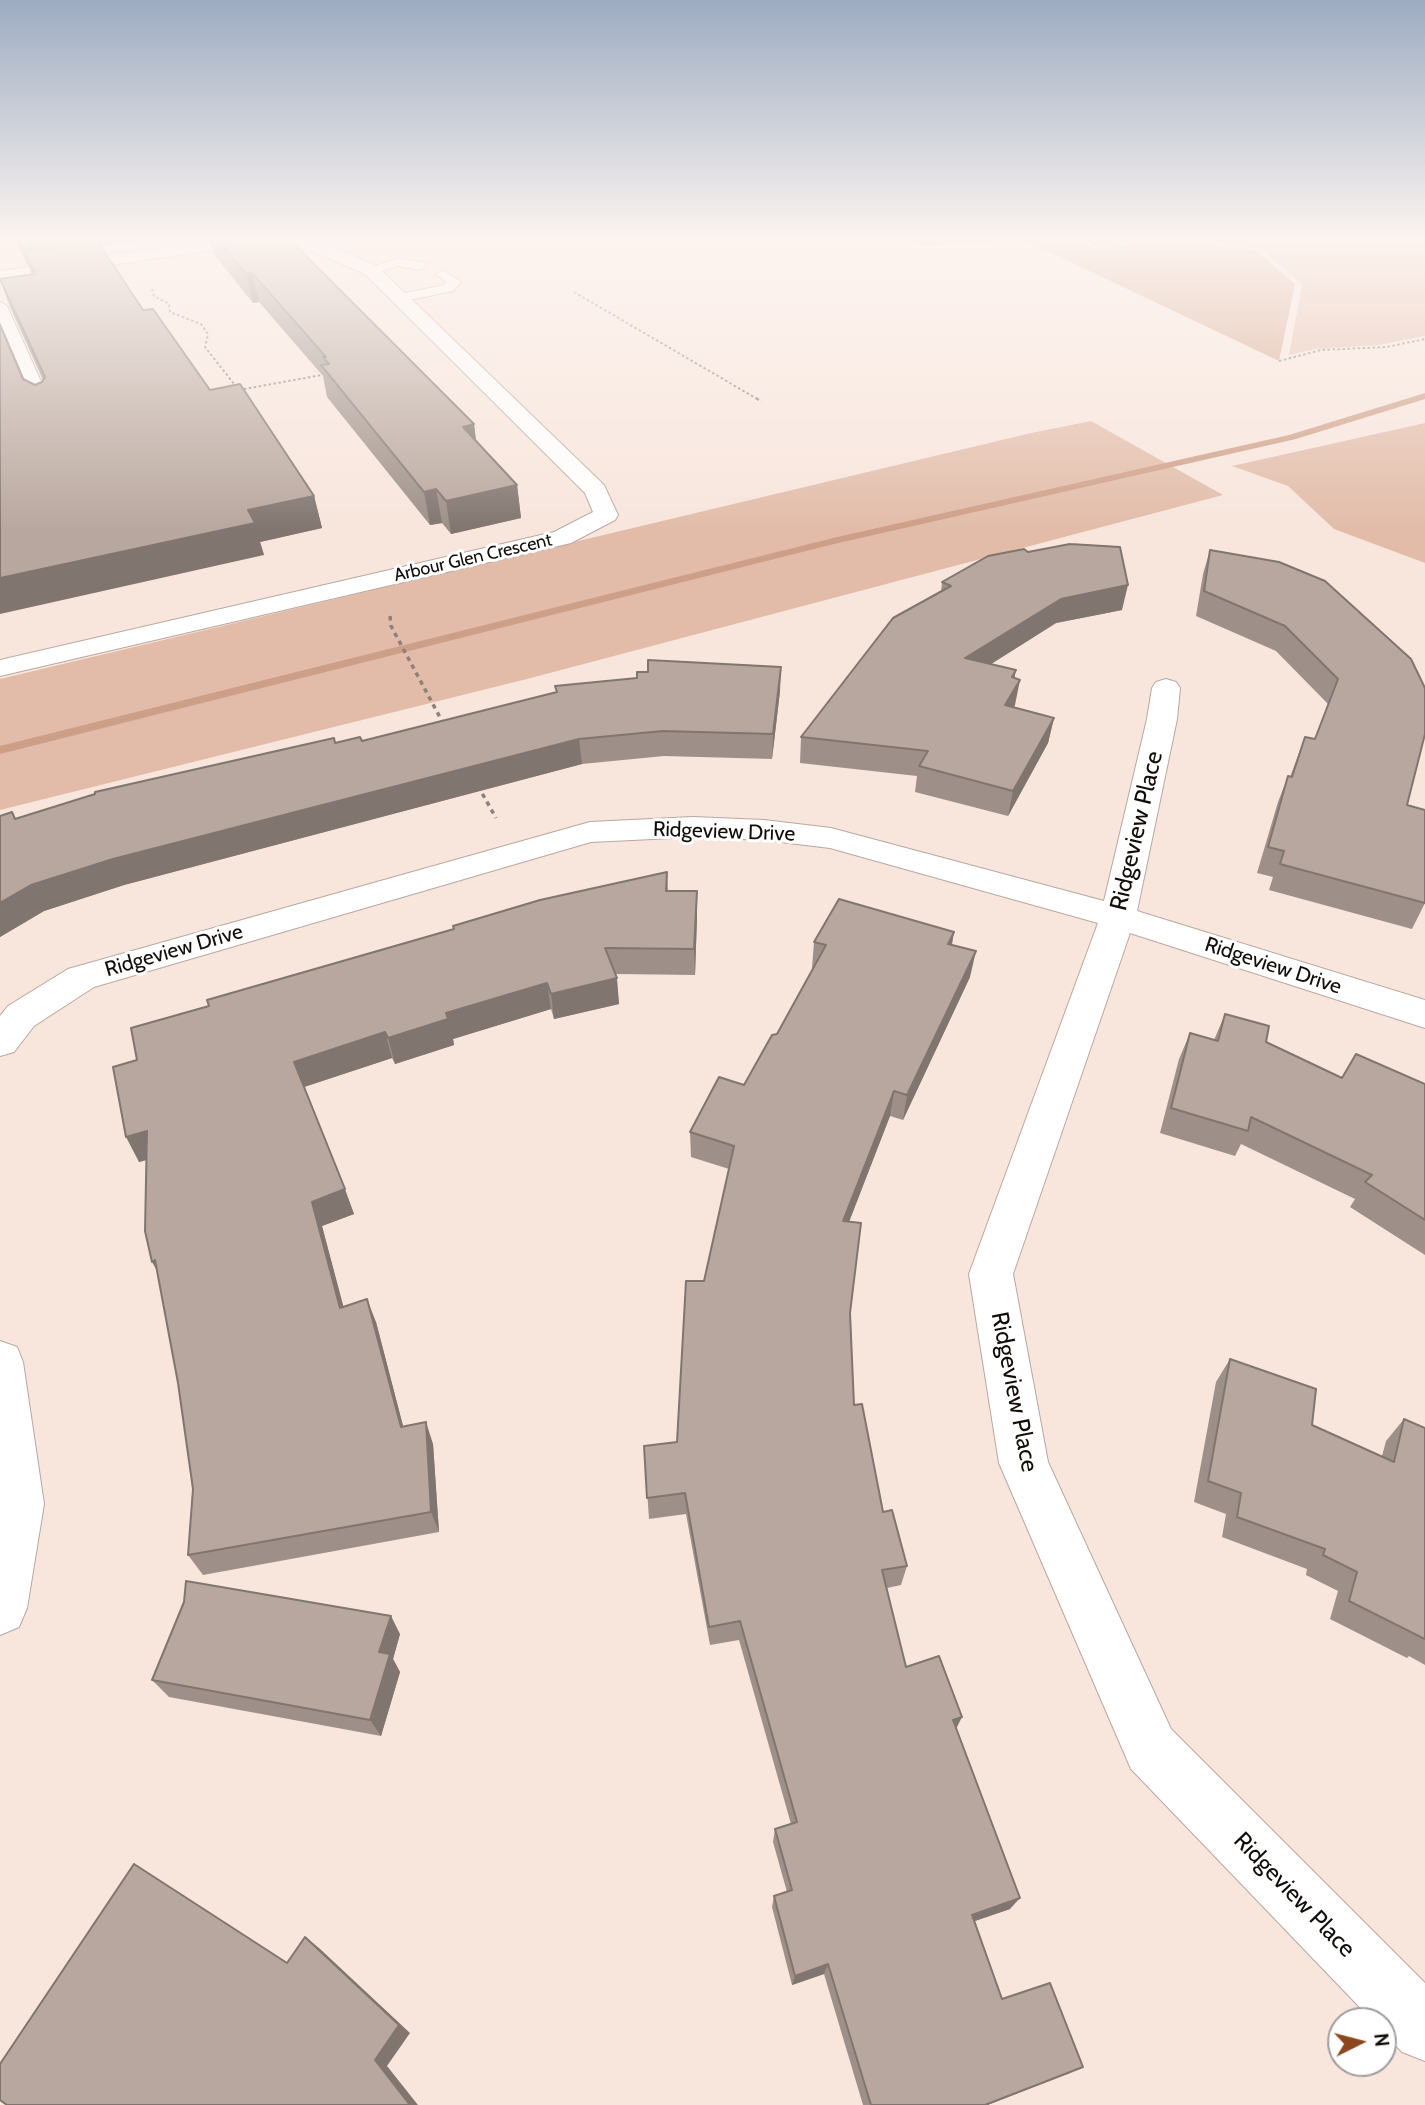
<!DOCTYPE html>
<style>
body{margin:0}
#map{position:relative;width:1425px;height:2105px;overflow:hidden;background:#f8e6dd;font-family:Cabin,sans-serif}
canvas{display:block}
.north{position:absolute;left:1327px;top:2007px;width:70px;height:70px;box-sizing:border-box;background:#fff;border:2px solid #a19e9d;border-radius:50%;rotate:84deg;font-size:19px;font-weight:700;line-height:28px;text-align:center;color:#130d0a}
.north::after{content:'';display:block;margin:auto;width:24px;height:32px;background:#8d471f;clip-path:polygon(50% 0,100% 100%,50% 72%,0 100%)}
</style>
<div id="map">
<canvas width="1425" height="2105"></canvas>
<div class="north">N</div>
</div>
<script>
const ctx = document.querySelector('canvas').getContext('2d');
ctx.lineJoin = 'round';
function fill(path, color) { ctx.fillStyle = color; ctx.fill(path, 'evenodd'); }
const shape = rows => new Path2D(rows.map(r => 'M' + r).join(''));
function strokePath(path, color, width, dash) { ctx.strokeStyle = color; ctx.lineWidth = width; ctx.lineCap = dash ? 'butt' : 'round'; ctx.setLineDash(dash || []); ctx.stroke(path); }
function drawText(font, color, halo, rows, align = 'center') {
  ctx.font = font + ' Cabin,sans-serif'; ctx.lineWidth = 6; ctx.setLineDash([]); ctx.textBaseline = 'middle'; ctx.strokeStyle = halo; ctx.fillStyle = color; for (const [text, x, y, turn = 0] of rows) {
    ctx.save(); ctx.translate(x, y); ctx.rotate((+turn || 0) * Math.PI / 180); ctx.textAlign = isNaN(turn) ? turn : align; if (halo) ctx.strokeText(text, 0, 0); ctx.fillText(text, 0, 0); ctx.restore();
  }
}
const green = shape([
 [1076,236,1425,236,1425,336,1379,345,1315,349,1289,355,1302,285,1264,250,1179,238,1095,246],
 [1091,421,1223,495,527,679,0,810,0,679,1031,433],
 [1425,423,1425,563,1334,529,1288,486,1232,466]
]);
const forest = shape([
 [903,236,1070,236,1093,248,1178,240,1257,251,1295,284,1279,361,1024,240,919,246]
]);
const stream = shape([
 [1425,393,1425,399,1296,439,834,544,0,754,0,746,833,538,1289,435,1425,393]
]);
const pathFar2 = shape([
 [152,289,154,296,169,304,170,312,201,324,208,334,205,347,238,389],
 [574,292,759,400],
 [1279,361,1321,350,1387,347,1425,339],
 [239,390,327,374]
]);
const pathFar1 = shape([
 [756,398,762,402]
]);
const path = shape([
 [390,616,391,626,443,723],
 [478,786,496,818]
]);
const lane = shape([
 [398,258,425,263,426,266,420,270,398,266,371,274,365,270,398,258],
 [443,270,461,282,453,291,400,302,393,298,395,295,444,285,446,282,436,274,443,270],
 [0,302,7,306,53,408,51,411,45,413,37,408,0,322,0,302]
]);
const street = shape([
 [244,236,271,236,272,238,264,243,0,281,0,271,244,236],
 [284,236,306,236,377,266,604,485,618,515,615,520,571,543,0,676,0,660,554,532,593,512,585,493,365,274,286,240,284,236],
 [1166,679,1176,682,1180,688,1177,719,1137,911,1425,1000,1425,1028,1130,933,1013,1274,1048,1462,1171,1729,1425,1983,1425,2061,1402,2052,1383,2032,1383,2021,1373,2021,1131,1769,999,1463,969,1274,1098,923,830,848,764,840,693,837,591,842,94,987,34,1026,14,1052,0,1056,0,1016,8,1006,68,969,590,822,693,817,764,820,831,828,1104,901,1147,719,1152,688,1156,682,1166,679],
 [0,1341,17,1347,23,1362,44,1504,27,1608,19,1627,0,1635,0,1341]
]);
const wall = shape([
 [13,236,185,236,100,245,143,310,210,390,314,496,322,528,260,542,264,555,23,379,35,385,42,382,43,380,10,307,0,279,32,275,28,264,27,264],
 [199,236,286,236,474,424,476,441,517,485,521,518,451,534,442,523,430,525,327,397,323,376,259,302,253,303,213,253,209,238,202,239],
 [1210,550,1279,562,1407,805,1425,903,1412,929,1269,890,1273,877,1257,873,1278,802,1288,776,1290,777,1305,737,1315,739,1328,704,1276,651,1196,616,1203,574],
 [1028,552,1122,610,1056,623,991,664,1015,678,1015,705,1014,707,1054,718,1048,743,1008,816,915,792,917,776,800,763,801,737,941,592,942,582],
 [780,691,772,759,664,756,582,764,124,885,44,911,0,937,0,816,12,812,15,819,335,743,362,741],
 [667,872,668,891,697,917,695,975,616,974,619,1004,554,1019,551,1009,453,1039,454,1045,395,1064,392,1058,304,1087,354,1214,322,1226,343,1307,376,1322,403,1426,433,1444,439,1532,203,1575,188,1555,193,1489,146,1160,139,1162,137,1060,209,1006,454,929,453,926],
 [954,932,952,945,970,977,903,1120,890,1116,849,1222,850,1313,854,1405,883,1512,907,1566,901,1585,887,1588,906,1667,956,1729,1010,1909,975,1921,1002,1999,1070,2073,987,2105,863,2105,824,1974,792,1985,772,1907,774,1896,787,1892,773,1842,775,1829,791,1824,739,1640,710,1645,686,1514,649,1519,644,1446,677,1442,704,1281,729,1169,691,1157,690,1132,744,1085,777,1034,813,968,812,968,814,942],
 [1225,1014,1266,1042,1342,1078,1425,1084,1425,1255,1350,1207,1355,1199,1241,1144,1235,1156,1160,1133,1179,1059,1190,1033,1214,1040],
 [1230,1359,1312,1425,1382,1456,1386,1441,1404,1419,1425,1428,1425,1665,1409,1656,1407,1658,1330,1619,1338,1591,1306,1575,1307,1569,1222,1537,1226,1514,1194,1502,1216,1382],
 [400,1634,393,1659,400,1672,381,1736,169,1697,152,1680]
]);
const shadedWall = shape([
 [33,236,185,236,95,246,24,252,28,264,27,264,17,238],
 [201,236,208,236,209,238,202,239],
 [252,273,259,302,253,303,246,274],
 [474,424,478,457,463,427],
 [517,485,521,518,451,534,446,501],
 [436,489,442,523,430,525,424,492],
 [314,496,322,528,260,542,264,555,0,614,0,578,248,510],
 [1128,585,1122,610,1056,623,961,683,965,658,1061,599],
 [781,667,780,691,772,759,773,734],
 [1016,670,1011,695,1020,680,1015,705,1001,730,1012,677],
 [1054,718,1048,743,1008,816,1013,791],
 [579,739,582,764,124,885,44,911,0,937,0,903,31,885,113,859],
 [697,891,697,917,695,975,694,949],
 [954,932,949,958,948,944],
 [976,951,970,977,903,1120,907,1095],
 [617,978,619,1004,554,1019,551,994],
 [547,983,551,1009,453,1039,454,1045,395,1064,388,1038,446,1013],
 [385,1032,392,1058,304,1087,294,1062],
 [894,1091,890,1116,840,1245,843,1221],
 [147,1131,160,1156,139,1162,126,1137],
 [345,1189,354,1214,322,1226,350,1331,340,1308,312,1202],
 [155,1260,166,1286,152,1262],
 [367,1299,376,1322,409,1449,401,1427],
 [426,1422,433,1444,439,1532,431,1512],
 [391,1616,400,1634,393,1659,400,1672,381,1736,370,1720,379,1652],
 [962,1717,954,1733,953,1720],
 [1020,1898,1010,1909,963,1925,972,1915],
 [305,1937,319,1948,410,2033,387,2066,418,2105,410,2105,375,2060],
 [828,1964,824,1974,792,1985,795,1976],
 [1083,2067,987,2105,985,2105]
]);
const building = shape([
 [16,236,33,236,17,238,16,236],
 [214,236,286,236,474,424,463,427,517,485,446,501,436,489,424,492,321,365,329,364,323,357,326,357,252,273,246,274,214,236],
 [98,242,143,310,153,309,210,390,240,384,314,496,248,510,255,523,0,578,0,325,23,379,35,385,42,382,45,377,0,279,35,274,24,252,98,242],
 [1070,544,1120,547,1128,585,1061,599,965,658,1016,670,1012,677,1020,680,1005,705,1054,718,1013,791,919,766,928,751,801,737,893,618,951,586,942,582,988,556,1024,549,1028,552,1070,544],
 [1210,550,1279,562,1325,581,1411,659,1425,688,1425,734,1407,805,1425,810,1425,903,1280,864,1284,851,1268,847,1288,776,1292,777,1305,737,1315,739,1338,679,1285,626,1204,591,1210,550],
 [648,660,781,667,773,734,663,731,579,739,113,859,31,885,0,903,0,816,12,812,15,819,95,794,95,792,334,738,335,743,360,737,362,741,557,692,555,686,637,678,637,672,648,672,648,660],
 [667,872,666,891,697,891,694,949,605,948,617,978,551,994,547,983,446,1013,448,1019,388,1038,385,1032,294,1062,345,1189,312,1202,340,1308,367,1299,401,1427,426,1422,431,1512,188,1555,193,1489,178,1383,155,1260,152,1262,145,1231,147,1131,126,1137,113,1067,137,1060,131,1028,209,1006,207,1000,454,929,453,926,540,900,667,872],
 [839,899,954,932,948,944,976,951,907,1095,894,1091,843,1221,861,1223,850,1313,854,1405,862,1404,883,1512,892,1510,907,1566,882,1570,906,1667,939,1656,962,1717,953,1720,1020,1898,972,1915,1002,1999,1050,1983,1083,2067,985,2105,871,2105,828,1964,795,1976,774,1896,792,1890,775,1829,797,1822,740,1621,709,1627,685,1493,647,1498,644,1446,677,1442,686,1281,704,1281,734,1146,690,1132,719,1077,744,1085,772,1035,777,1034,826,945,814,942,839,899],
 [1225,1014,1269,1026,1266,1042,1342,1078,1356,1054,1425,1084,1425,1220,1365,1182,1372,1175,1251,1117,1248,1131,1171,1108,1190,1033,1218,1041,1225,1014],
 [1230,1359,1316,1389,1312,1425,1394,1462,1404,1419,1425,1428,1425,1639,1349,1601,1357,1572,1323,1555,1325,1549,1237,1517,1241,1493,1208,1481,1230,1359],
 [186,1581,391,1616,379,1652,390,1654,370,1720,152,1680,184,1602,186,1581],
 [134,1864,287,1963,305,1937,399,2025,375,2060,410,2105,7,2105,0,2100,0,2064,134,1864]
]);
const farStreetnames = [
 ["Arbour Glen Crescent",473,558,-13]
];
const streetNames = [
 ["Ridgeview Drive",724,832,2],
 ["Ridgeview Drive",174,951,-16],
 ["Ridgeview Drive",1273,966,18]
];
const nearStreetnames = [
 ["Ridgeview Place",1137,831,-77],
 ["Ridgeview Place",1014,1392,79],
 ["Ridgeview Place",1294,1895,46]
];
fill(green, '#e2bca9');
fill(forest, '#d4a58d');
fill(stream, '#ce9f87');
strokePath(lane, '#b9a8a0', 2);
strokePath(street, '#b9a8a0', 2);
strokePath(pathFar2, '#8e817b', 2, [2.5, 2.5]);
strokePath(pathFar1, '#8e817b', 2.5, [3.5, 3.5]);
strokePath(path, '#8e817b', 3.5, [4.5, 4.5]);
fill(lane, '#fff');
fill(street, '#fff');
fill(wall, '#9e9088');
fill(shadedWall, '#81756f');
fill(building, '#b8a79e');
strokePath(building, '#81756f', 2);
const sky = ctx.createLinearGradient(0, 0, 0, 530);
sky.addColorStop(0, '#9dacc1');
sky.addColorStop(0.45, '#fcf4f0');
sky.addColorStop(1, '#fcf4f000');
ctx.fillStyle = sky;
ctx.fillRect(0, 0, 1425, 530);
drawText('18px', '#130d0a', '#fff', farStreetnames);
drawText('21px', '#130d0a', '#fff', streetNames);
drawText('24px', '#130d0a', '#fff', nearStreetnames);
</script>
